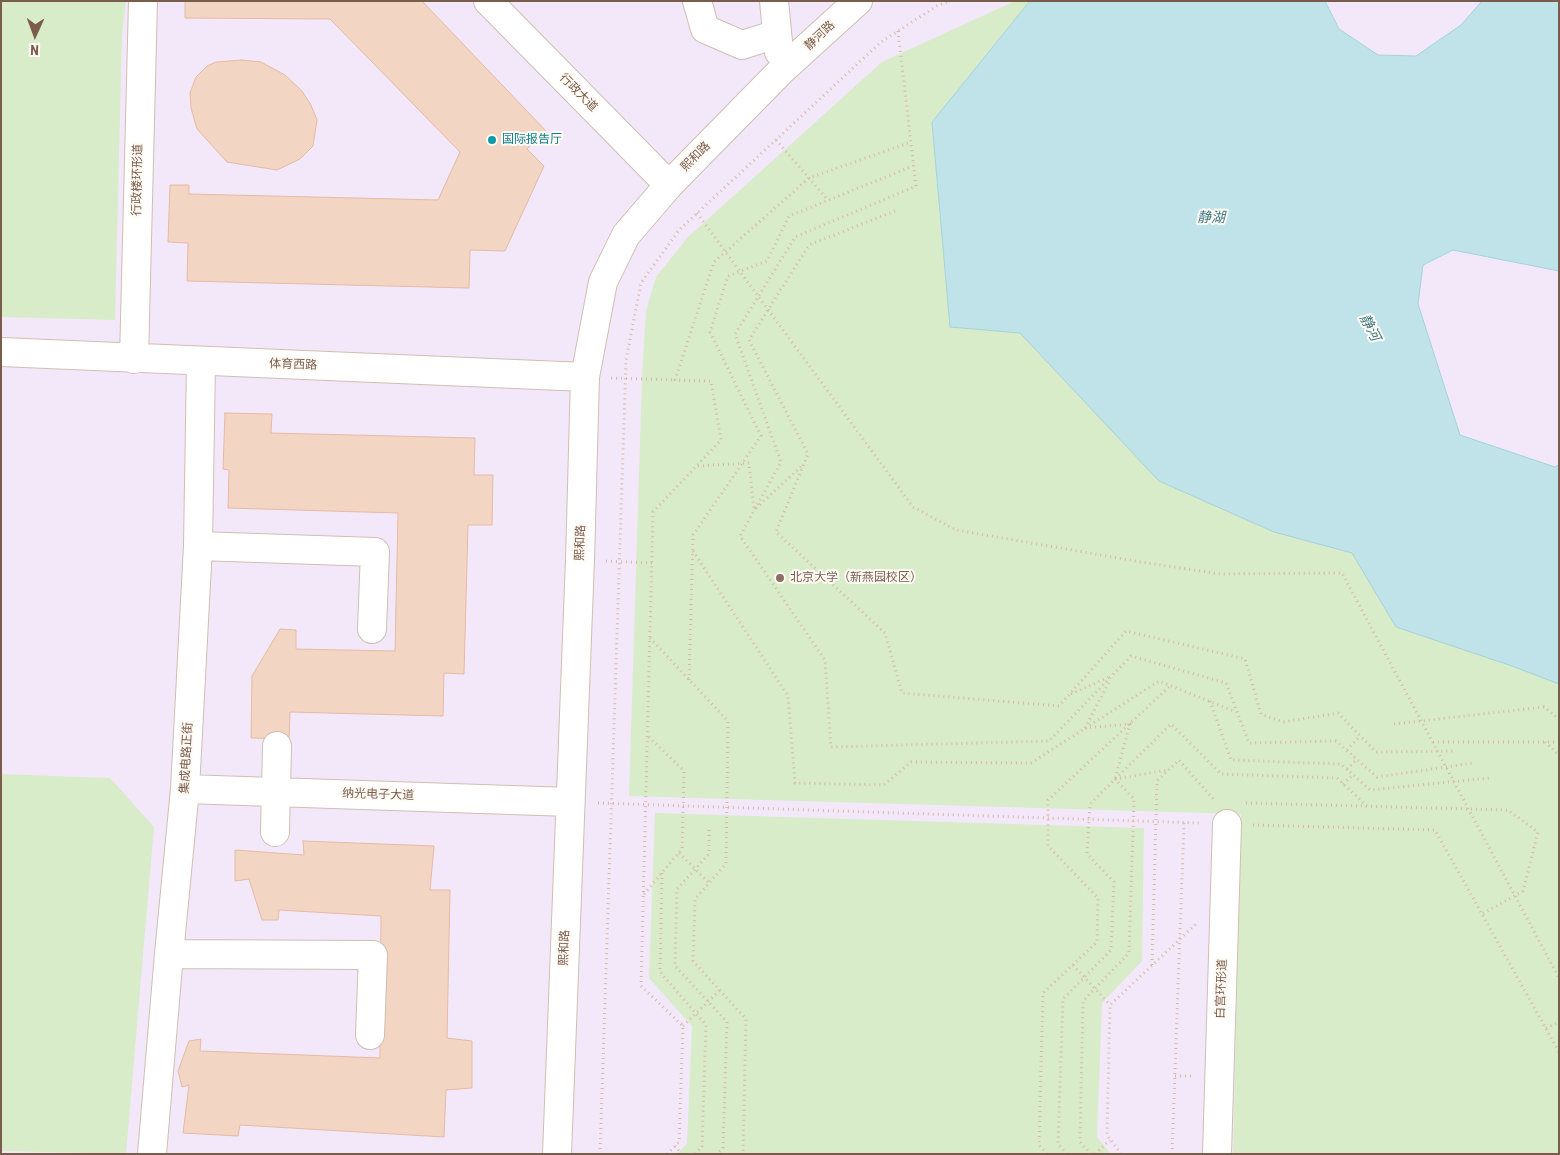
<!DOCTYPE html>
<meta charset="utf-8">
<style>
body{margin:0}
#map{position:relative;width:1560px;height:1155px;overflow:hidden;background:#fdf6ec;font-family:"Roboto Condensed",sans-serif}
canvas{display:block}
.frame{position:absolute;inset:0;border:2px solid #7a5c4d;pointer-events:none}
.north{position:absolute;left:10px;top:10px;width:50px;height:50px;-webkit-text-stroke:4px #fffaf3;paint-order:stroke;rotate:182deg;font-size:14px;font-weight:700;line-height:20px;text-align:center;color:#7a5c4d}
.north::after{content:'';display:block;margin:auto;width:18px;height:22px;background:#7a5c4d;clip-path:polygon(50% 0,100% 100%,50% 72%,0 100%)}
</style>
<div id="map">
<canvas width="1560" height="1155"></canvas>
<div class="frame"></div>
<div class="north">N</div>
</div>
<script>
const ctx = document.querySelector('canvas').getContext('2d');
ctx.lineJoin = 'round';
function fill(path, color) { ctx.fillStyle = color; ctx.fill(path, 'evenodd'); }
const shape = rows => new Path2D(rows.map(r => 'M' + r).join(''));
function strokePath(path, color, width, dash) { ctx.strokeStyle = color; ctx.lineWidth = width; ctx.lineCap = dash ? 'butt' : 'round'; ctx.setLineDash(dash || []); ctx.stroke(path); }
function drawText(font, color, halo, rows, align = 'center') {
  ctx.font = font + ' "Roboto Condensed","Noto Sans SC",sans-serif'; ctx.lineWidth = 4; ctx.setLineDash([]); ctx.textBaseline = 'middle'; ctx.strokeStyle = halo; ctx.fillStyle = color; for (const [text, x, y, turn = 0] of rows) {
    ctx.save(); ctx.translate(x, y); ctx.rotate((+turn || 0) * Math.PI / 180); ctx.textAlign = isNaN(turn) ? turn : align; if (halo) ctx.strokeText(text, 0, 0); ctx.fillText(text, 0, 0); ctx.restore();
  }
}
const education = shape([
 [1,1,1559,1,1559,1154,1,1154]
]);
const green = shape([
 [1,1,126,1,122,35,115,320,1,317],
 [1015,1,1030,1,932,122,950,327,1020,333,1159,481,1274,532,1352,553,1396,627,1512,666,1559,684,1559,1154,1233,1154,1241,814,629,796,642,377,646,311,656,277,688,237,882,62],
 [1,774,110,778,154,827,126,1154,1,1151],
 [655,813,1144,828,1142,961,1102,1003,1097,1137,1111,1154,677,1154,687,1144,692,1026,649,978]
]);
const water = shape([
 [1030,1,1325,1,1339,29,1378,55,1416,56,1461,25,1482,1,1559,1,1559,271,1453,250,1423,265,1418,304,1460,435,1555,467,1559,465,1559,684,1512,666,1396,627,1352,553,1274,532,1159,481,1020,333,950,327,932,122,1030,1]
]);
const building = shape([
 [185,1,422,1,546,131,527,149,544,166,505,251,470,250,469,288,187,281,188,243,168,242,170,185,189,185,189,194,438,200,460,152,330,19,185,18,185,1],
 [242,60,261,62,285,75,302,91,311,105,317,120,313,146,300,159,277,170,227,162,197,129,191,108,190,93,196,77,207,66,216,62,242,60],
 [225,413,272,414,271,433,475,438,474,475,493,475,492,525,468,525,464,674,444,673,443,716,290,712,289,739,251,738,252,676,280,629,296,630,296,649,395,651,398,513,228,508,229,470,223,469,225,413],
 [303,841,434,846,430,890,450,890,447,1038,472,1041,472,1088,446,1090,444,1137,240,1125,238,1136,183,1133,189,1085,182,1087,178,1071,189,1041,201,1039,200,1051,380,1058,381,916,279,910,278,920,262,920,249,879,235,881,235,850,304,855,303,841]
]);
const path = shape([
 [898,31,916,186,795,237,735,334,781,462,740,536,825,660,831,747,1049,741,1131,656,1226,683,1249,743,1336,741,1377,777,1473,763],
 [776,140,828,200],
 [895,211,809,245,749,340,808,454,776,532,885,633,902,693,1059,706,1126,631,1245,659,1261,714,1283,722,1338,713,1376,752,1455,751],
 [697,213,913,507,956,530,1141,562,1220,574,1342,573,1559,978],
 [611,378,675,380],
 [698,466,749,463,754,510],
 [756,508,803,465],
 [693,551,788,696,795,783,884,785,911,762,1031,763,1159,681,1236,712],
 [606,561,652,563],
 [650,638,728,721,726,864,695,899,693,961,746,1019,743,1154],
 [689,680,693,535,761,436,710,332,728,276,767,261,789,216,913,166],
 [1071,694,1109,677],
 [1210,701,1231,760,1341,764,1370,790,1490,778],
 [1394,724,1544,707,1559,719],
 [1085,728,1130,724,1115,779],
 [1085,728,1110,680],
 [1433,742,1559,742],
 [1545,742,1559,755],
 [1347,750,1360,736],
 [1347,769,1357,759],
 [1115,779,1168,770],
 [1343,784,1353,775],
 [598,803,1199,823],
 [1246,803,1508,810,1538,832,1523,891,1482,914],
 [1253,825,1435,830,1559,1052],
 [709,830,709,854,677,889,675,966,727,1022,723,1148,717,1154],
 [679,853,709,883],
 [662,873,660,972,706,1025,702,1147,695,1154],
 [644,894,682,849,684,771,647,735],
 [1073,965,1110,1005],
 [1152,965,1157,781,1179,760,1215,801],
 [683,1026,720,990],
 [1546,1028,1559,1022],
 [1175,1076,1192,1076],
 [675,1146,682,1154],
 [600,1154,626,360,641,283,679,230,881,42,937,6,949,1],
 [667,1154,679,1142,683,1026,641,986,653,512,721,440,711,381,675,380,714,262,809,178,911,142],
 [1047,1154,1039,1145,1043,993,1097,942,1098,898,1048,846,1048,800,1170,686],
 [1067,1154,1058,1144,1063,999,1111,950,1114,882,1087,854,1090,804,1171,724,1221,774,1337,778,1367,806],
 [1091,1154,1080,1142,1083,1001,1129,953,1134,799,1115,779],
 [1095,1154,1110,1140],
 [1121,1154,1107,1135,1110,1005,1196,924],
 [1172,1154,1184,823]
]);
const minor = shape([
 [488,1,669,185],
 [697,1,705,29,742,45,777,34],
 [774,1,779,52],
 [1,352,585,377],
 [134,359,143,1],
 [198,546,375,552,372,629],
 [185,789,570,802],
 [275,832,277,746],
 [169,954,373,955,370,1035],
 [152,1154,169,954,185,789,198,546,201,362],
 [557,1154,580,560,585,377,603,282,626,235,669,185,781,71,858,1],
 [1217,1154,1227,824]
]);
const markers = [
 [492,140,5,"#0f9aa8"],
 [780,578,5,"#8d6e63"]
];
const streetNames = [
 ["静河路",820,36,-43],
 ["行政大道",578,93,45],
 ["熙和路",696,157,-45],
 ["行政楼环形道",138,180,-89],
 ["体育西路",293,365,2],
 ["熙和路",581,543,-88],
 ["集成电路正街",187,758,-87],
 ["纳光电子大道",378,795,2],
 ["熙和路",565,948,-88],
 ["白宫环形道",1222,989,-88]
];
const cultureNames = [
 ["国际报告厅",502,140]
];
const educationNames = [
 ["北京大学（新燕园校区）",790,578]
];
const waterNames = [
 ["静湖",1211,218],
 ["静河",1369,328,63]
];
fill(education, '#f3e8fa');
fill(green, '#d8ecc9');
fill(water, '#bfe3e8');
strokePath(water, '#a5d3da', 1);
fill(building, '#f3d5c3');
strokePath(building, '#e6bba3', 1);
strokePath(minor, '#d1beb0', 30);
strokePath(path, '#d9b8a5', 3, [1, 4]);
strokePath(minor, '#fff', 28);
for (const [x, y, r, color] of markers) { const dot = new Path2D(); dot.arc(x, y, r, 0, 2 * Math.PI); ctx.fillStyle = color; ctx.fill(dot); strokePath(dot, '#fffaf3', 2); }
drawText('12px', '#7a5c4d', '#fffaf3', streetNames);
drawText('12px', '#0d838f', '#fffaf3', cultureNames, 'left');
drawText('12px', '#785e54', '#fffaf3', educationNames, 'left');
drawText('italic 14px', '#437c86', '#fffaf3', waterNames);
</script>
